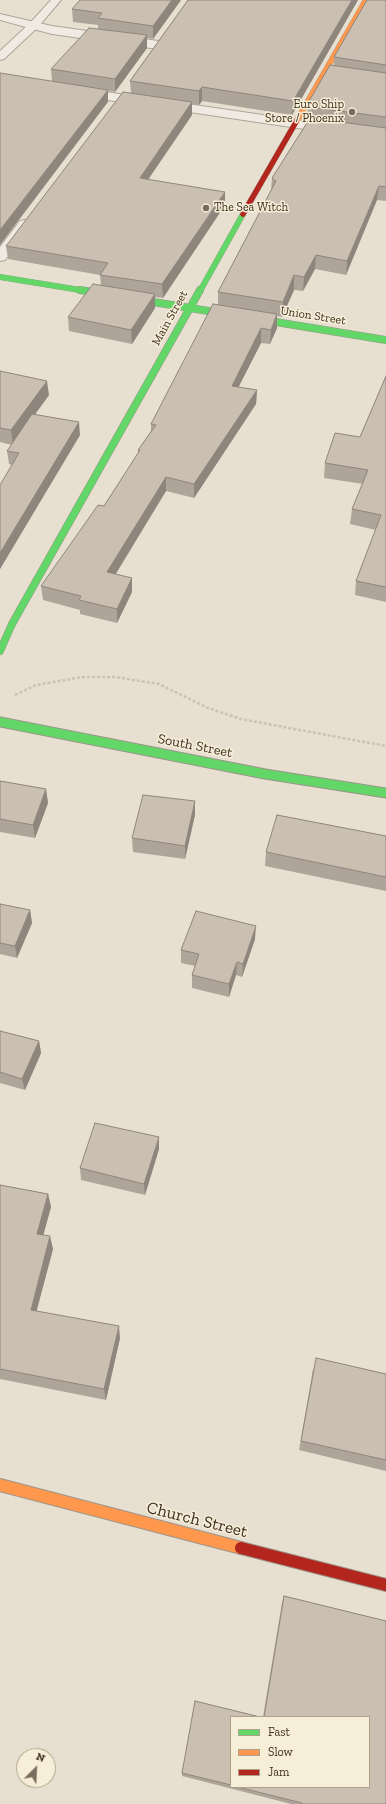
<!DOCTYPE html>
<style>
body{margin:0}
#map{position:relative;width:386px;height:1804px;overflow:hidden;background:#e7e0d1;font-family:"Zilla Slab",serif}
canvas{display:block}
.legend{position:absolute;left:230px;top:1716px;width:140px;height:72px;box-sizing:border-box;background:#f7eed8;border:1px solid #ada18e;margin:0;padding:5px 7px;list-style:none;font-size:12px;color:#3d2e20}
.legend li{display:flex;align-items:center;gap:8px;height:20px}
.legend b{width:20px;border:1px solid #ada18e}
.north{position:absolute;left:16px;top:1748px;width:40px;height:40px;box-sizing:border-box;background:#f7eed8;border:1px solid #ada18e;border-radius:50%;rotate:24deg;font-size:11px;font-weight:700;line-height:16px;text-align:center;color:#3d2e20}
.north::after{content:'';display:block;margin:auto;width:14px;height:18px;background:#786c5e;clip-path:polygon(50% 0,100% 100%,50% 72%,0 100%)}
</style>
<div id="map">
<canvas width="386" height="1804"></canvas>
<ul class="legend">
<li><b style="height:5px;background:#63d668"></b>Fast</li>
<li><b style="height:5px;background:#ff974d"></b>Slow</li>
<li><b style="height:5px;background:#b3261e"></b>Jam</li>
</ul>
<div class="north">N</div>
</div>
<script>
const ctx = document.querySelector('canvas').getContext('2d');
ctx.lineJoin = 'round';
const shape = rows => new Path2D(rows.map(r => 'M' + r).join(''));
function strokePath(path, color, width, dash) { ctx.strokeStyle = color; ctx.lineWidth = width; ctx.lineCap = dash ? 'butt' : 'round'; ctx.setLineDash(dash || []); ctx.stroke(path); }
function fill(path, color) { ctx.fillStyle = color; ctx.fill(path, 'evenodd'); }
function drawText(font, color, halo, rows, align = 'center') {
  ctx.font = font + ' "Zilla Slab",serif'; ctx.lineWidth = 3; ctx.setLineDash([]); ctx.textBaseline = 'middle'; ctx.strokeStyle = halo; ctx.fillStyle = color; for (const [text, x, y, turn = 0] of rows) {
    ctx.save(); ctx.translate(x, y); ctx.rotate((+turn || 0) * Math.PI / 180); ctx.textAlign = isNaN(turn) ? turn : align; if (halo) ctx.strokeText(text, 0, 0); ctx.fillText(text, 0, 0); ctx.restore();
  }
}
const path = shape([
 [15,695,36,685,83,677,115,677,159,684,208,708,241,719,386,746]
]);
const lane = shape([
 [51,0,61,0,38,27,4,59,0,60,0,51,30,23,51,0]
]);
const street = shape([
 [0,14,52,26,158,41,162,42,164,45,162,48,158,49,52,34,0,20,0,14],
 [78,88,386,133,386,141,74,95,72,92,74,89,78,88],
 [25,220,30,221,32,224,5,260,0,261,0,247,20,221,25,220]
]);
const fastFar2 = shape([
 [0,277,86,291],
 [200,291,243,214]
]);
const fastFar1 = shape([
 [80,290,386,340],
 [0,651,12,624,200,290]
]);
const fast = shape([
 [0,722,265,774,386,793]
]);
const slowFar1 = shape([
 [296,122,366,0]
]);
const slow = shape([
 [0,1485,241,1548]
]);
const jamFar1 = shape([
 [243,214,296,122]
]);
const jam = shape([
 [241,1548,386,1585]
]);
const wall = shape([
 [181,0,153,39,147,38,147,48,115,92,108,91,108,102,52,81,51,69,98,29,98,25,73,22,72,9],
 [188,0,358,0,292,115,202,101,199,105,192,104,192,115,148,180,225,205,163,298,155,297,155,308,132,344,69,331,68,317,101,285,100,275,8,259,6,246,131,93,130,81],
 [386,0,386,201,377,200,346,275,315,269,303,291,294,290,282,317,277,316,277,328,270,344,261,343,238,387,257,390,256,404,194,498,166,491,116,574,132,578,132,592,117,623,80,614,80,610,43,600,41,586,104,506,138,454,138,450,151,431,151,424,218,304,218,292,271,190,272,178,310,118,307,117,308,103,334,66,334,57],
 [0,371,49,395,35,414,80,435,0,569,0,485,12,465,9,464,7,451,12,445,0,442],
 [386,376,386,602,355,595,356,581,376,530,350,524,352,509,363,484,324,478,325,463,360,437],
 [0,781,46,789,48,803,35,838,0,832],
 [195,815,185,859,133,852,132,838],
 [386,836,386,891,265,866,266,852],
 [0,904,30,910,32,923,17,958,0,954],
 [255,939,242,977,236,975,229,997,192,988,192,975,195,966,181,963,181,950],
 [0,1031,39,1041,41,1053,25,1090,0,1083],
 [159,1149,145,1195,81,1180,80,1168],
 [0,1185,48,1194,51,1207,43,1235,53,1249,36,1311,120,1338,106,1400,0,1379],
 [313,1369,386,1374,386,1471,299,1450],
 [284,1596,386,1621,386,1804,291,1804,182,1776,182,1773,195,1701,260,1717,231,1717,231,1787,369,1787,369,1717,263,1717,282,1603]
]);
const shadedWall = shape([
 [172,0,181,0,153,39,153,26],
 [352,0,358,0,292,115,293,101],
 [147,35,147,48,115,92,115,79],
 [202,87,202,101,199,105,199,91],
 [108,90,108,102,0,245,0,230],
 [192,102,192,115,140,191,140,178],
 [379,186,377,200,346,275,347,261],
 [225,192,225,205,163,298,162,284],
 [316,255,315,269,303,291,304,277],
 [294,275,294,290,282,317,283,302],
 [155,294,155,308,132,344,131,330],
 [277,314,277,328,270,344,271,330],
 [261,328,261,343,232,400,232,386],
 [47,381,49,395,13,445,11,430],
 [257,390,256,404,194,498,194,484],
 [79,422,80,435,0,569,0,553],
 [166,477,166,491,108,586,107,572],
 [132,578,132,592,117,623,117,609],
 [46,789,48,803,35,838,33,825],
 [195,801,195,815,185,859,185,846],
 [30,910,32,923,17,958,15,946],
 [256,926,255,939,242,977,243,964],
 [237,962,236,975,229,997,229,984],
 [39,1041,41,1053,25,1090,22,1079],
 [159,1137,159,1149,145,1195,144,1184],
 [48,1194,51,1207,40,1247,37,1234],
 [50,1236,53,1249,34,1321,31,1310],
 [119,1326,120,1338,106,1400,104,1389]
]);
const building = shape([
 [80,0,172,0,153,26,98,18,102,13,72,9,80,0],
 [188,0,352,0,293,101,202,87,199,91,130,81,188,0],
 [367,0,386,0,386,65,334,57,367,0],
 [89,28,147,35,115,79,51,69,89,28],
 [330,65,386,73,386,117,316,108,318,105,308,103,330,65],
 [0,73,108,90,0,230,0,73],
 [123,92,192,102,140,178,225,192,162,284,100,275,108,263,6,246,123,92],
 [310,118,386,128,386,187,379,186,347,261,316,255,304,277,294,275,283,302,218,292,276,181,272,178,310,118],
 [93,284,155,294,131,330,68,317,93,284],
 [213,304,277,314,271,330,261,328,232,386,257,390,194,484,166,477,107,572,132,578,117,609,79,600,81,596,41,586,98,505,104,506,140,450,138,450,156,425,151,424,213,304],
 [0,371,47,381,11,430,0,428,0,371],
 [386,376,386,587,356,581,381,515,352,509,368,470,325,463,335,433,360,437,386,376],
 [32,414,79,422,0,553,0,485,19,453,7,451,32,414],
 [0,781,46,789,33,825,0,819,0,781],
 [143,795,195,801,185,846,132,838,143,795],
 [277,815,386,836,386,877,266,852,277,815],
 [0,904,30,910,15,946,0,943,0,904],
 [196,911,256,926,243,964,237,962,229,984,192,975,199,954,181,950,196,911],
 [0,1031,39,1041,22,1079,0,1072,0,1031],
 [95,1123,159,1137,144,1184,80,1168,95,1123],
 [0,1185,48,1194,37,1234,50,1236,31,1310,119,1326,104,1389,0,1369,0,1185],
 [316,1358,386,1374,386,1460,301,1441,316,1358],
 [284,1596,386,1621,386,1804,302,1804,302,1803,238,1787,369,1787,369,1717,264,1717,284,1596],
 [195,1701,260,1717,231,1717,231,1785,182,1773,195,1701]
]);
const markers = [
 [352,112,4,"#786c5e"],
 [206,208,4,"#786c5e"]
];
const farPoinames = [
 ["Euro Ship",344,105],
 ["Store / Phoenix",344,119],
 ["The Sea Witch",214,208,"left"]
];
const farStreetnames = [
 ["Union Street",313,316,9],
 ["Main Street",170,318,-61]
];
const streetNames = [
 ["South Street",195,746,11]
];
const nearStreetnames = [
 ["Church Street",197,1520,14]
];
strokePath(lane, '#ada599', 2);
strokePath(street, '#ada599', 2);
strokePath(fastFar2, '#9c958a', 6);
strokePath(fastFar1, '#9c958a', 8);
strokePath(fast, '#9c958a', 11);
strokePath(slowFar1, '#9c958a', 6);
strokePath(slow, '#9c958a', 14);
strokePath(jamFar1, '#9c958a', 6);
strokePath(jam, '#9c958a', 14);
strokePath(path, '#c8c2b9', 2.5, [3, 2]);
fill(lane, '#efebe3');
fill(street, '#efebe3');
strokePath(fastFar2, '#63d668', 5.5);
strokePath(fastFar1, '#63d668', 7);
strokePath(fast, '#63d668', 9);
strokePath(slowFar1, '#ff974d', 5.5);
strokePath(slow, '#ff974d', 12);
strokePath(jamFar1, '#b3261e', 5.5);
strokePath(jam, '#b3261e', 12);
fill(wall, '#afa499');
fill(shadedWall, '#8e867d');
fill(building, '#cbbfb2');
strokePath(building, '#8e867d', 1);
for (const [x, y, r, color] of markers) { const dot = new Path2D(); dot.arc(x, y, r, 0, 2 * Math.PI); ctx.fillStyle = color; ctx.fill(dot); strokePath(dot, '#f7eed8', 1.5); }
drawText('12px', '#3d2e20', '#f7eed8', farPoinames, 'right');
drawText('12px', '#3d2e20', '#f7eed8', farStreetnames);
drawText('14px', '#3d2e20', '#f7eed8', streetNames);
drawText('17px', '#3d2e20', '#f7eed8', nearStreetnames);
</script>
